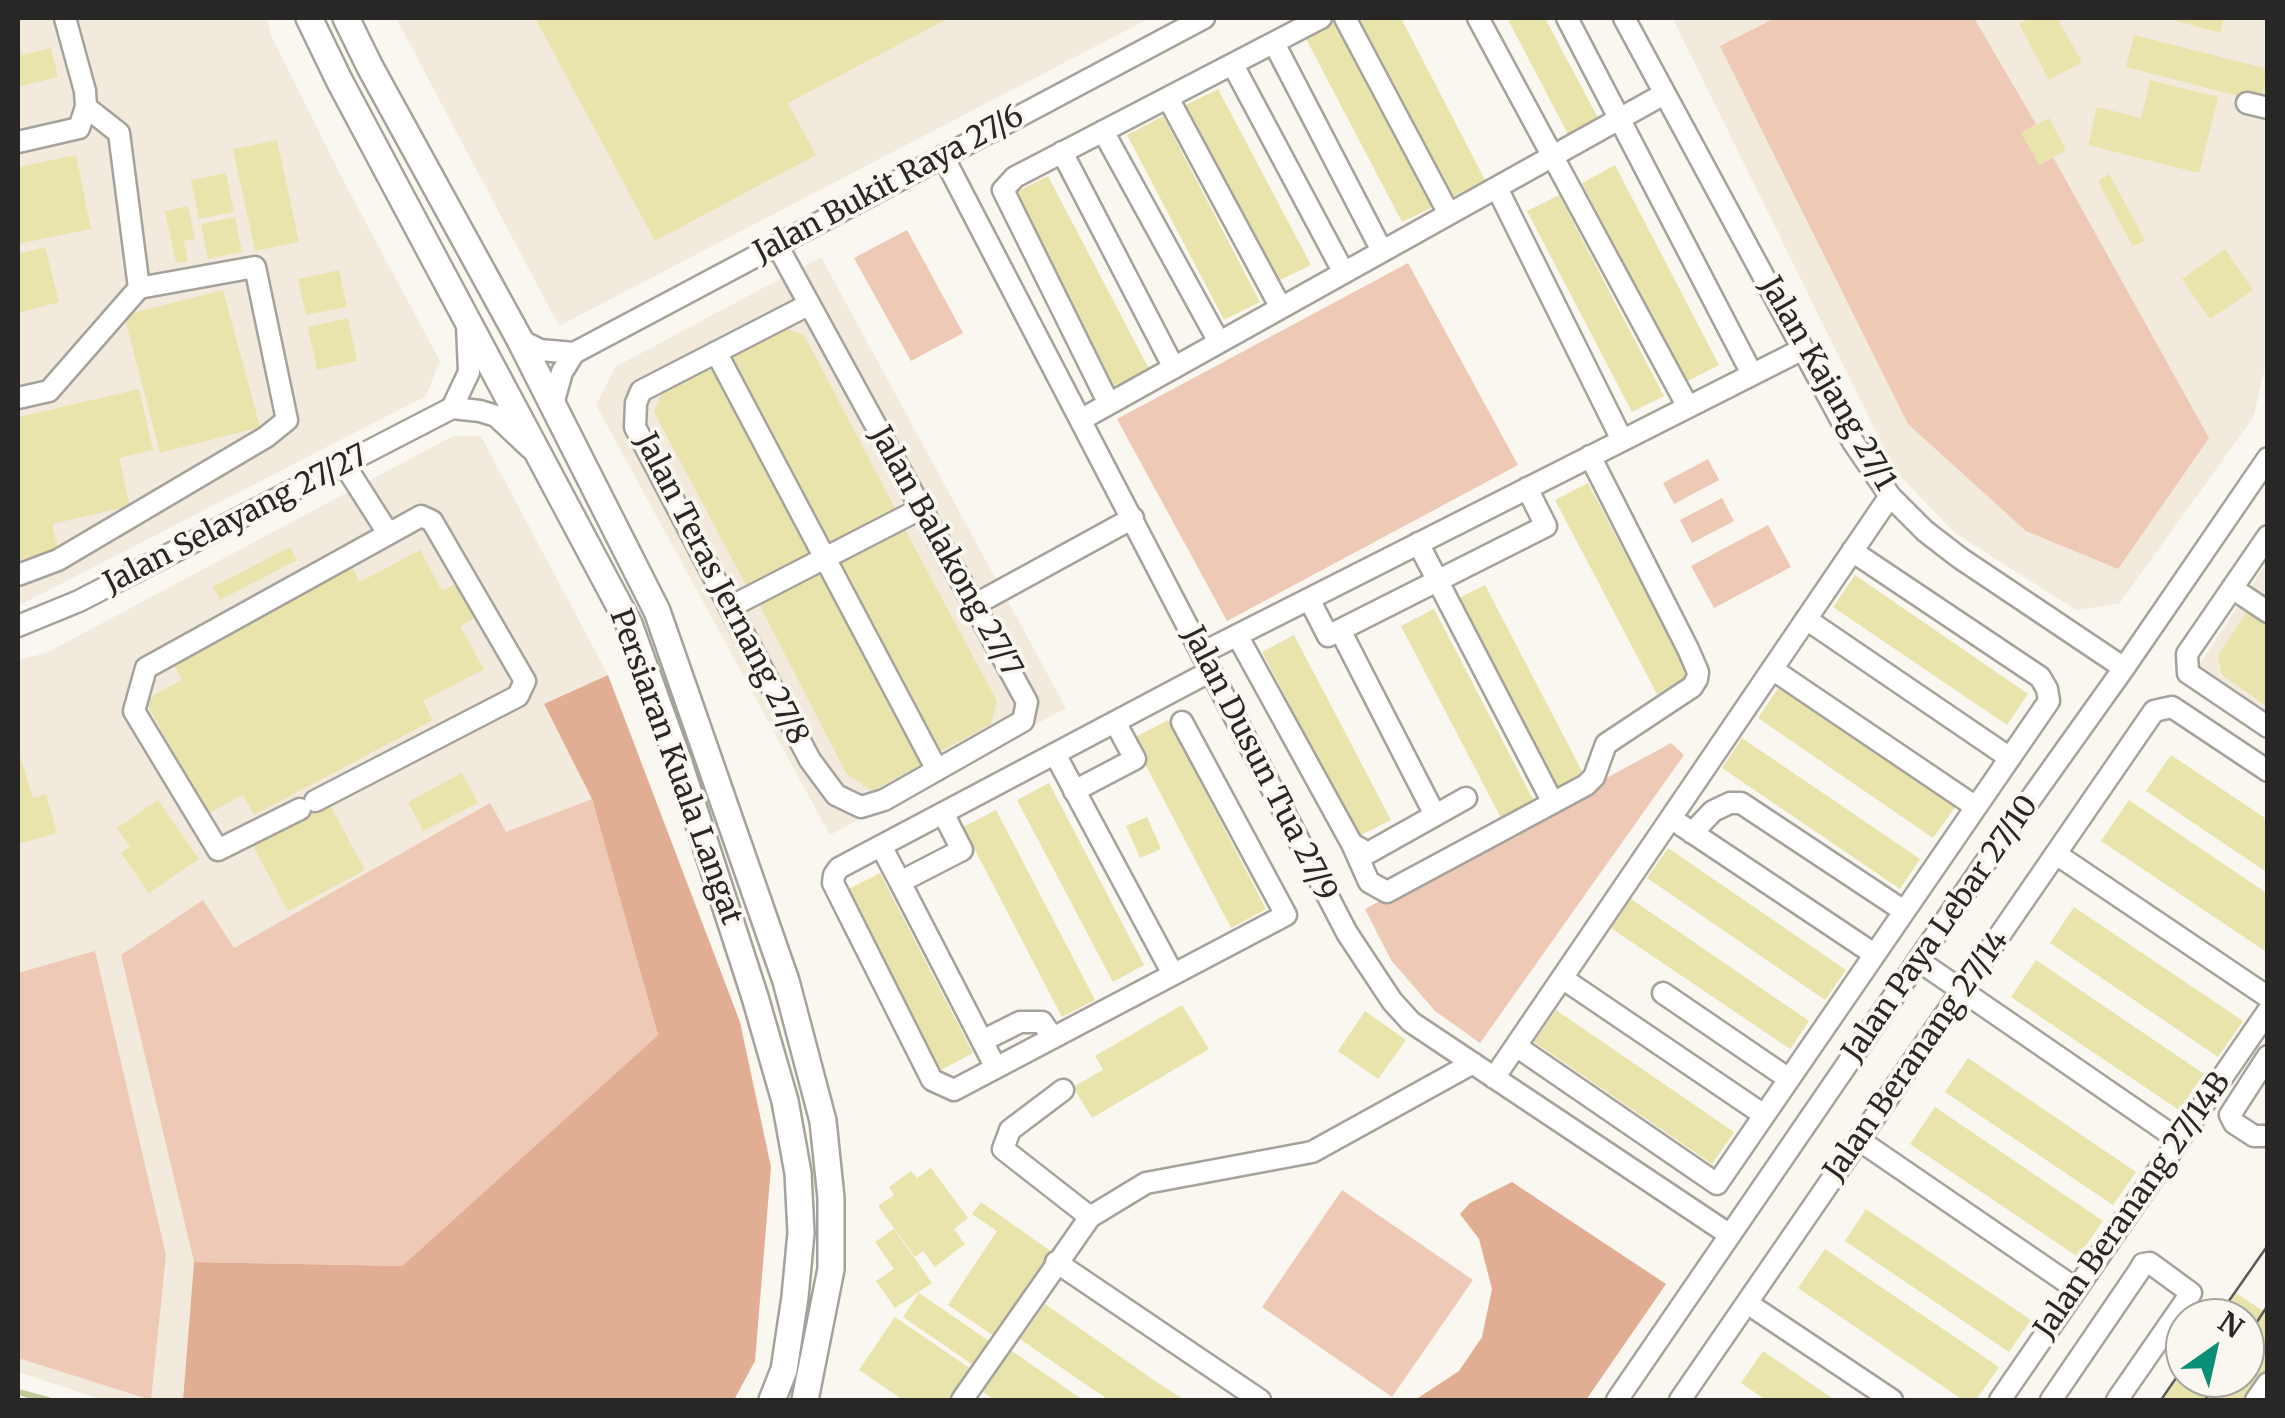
<!DOCTYPE html>
<style>
body{margin:0}
#map{position:relative;width:2285px;height:1418px;overflow:hidden;background:#faf7f0;font-family:Merriweather,serif}
canvas{display:block}
.frame{position:absolute;inset:0;border:20px solid #292725;pointer-events:none}
.north{position:absolute;left:2165px;top:1298px;width:100px;height:100px;box-sizing:border-box;background:#faf7f0;border:2px solid #a6a49f;border-radius:50%;rotate:34deg;font-size:28px;font-weight:700;line-height:40px;text-align:center;color:#292725}
.north::after{content:'';display:block;margin:auto;width:35px;height:45px;background:#098f77;clip-path:polygon(50% 0,100% 100%,50% 72%,0 100%)}
</style>
<div id="map">
<canvas width="2285" height="1418"></canvas>
<div class="frame"></div>
<div class="north">N</div>
</div>
<script>
const ctx = document.querySelector('canvas').getContext('2d');
ctx.lineJoin = 'round';
function fill(path, color) { ctx.fillStyle = color; ctx.fill(path, 'evenodd'); }
const shape = rows => new Path2D(rows.map(r => 'M' + r).join(''));
function strokePath(path, color, width, dash) { ctx.strokeStyle = color; ctx.lineWidth = width; ctx.lineCap = dash ? 'butt' : 'round'; ctx.setLineDash(dash || []); ctx.stroke(path); }
function drawText(font, color, halo, rows, align = 'center') {
  ctx.font = font + ' Merriweather,serif'; ctx.lineWidth = 8; ctx.setLineDash([]); ctx.textBaseline = 'middle'; ctx.strokeStyle = halo; ctx.fillStyle = color; for (const [text, x, y, turn = 0] of rows) {
    ctx.save(); ctx.translate(x, y); ctx.rotate((+turn || 0) * Math.PI / 180); ctx.textAlign = isNaN(turn) ? turn : align; if (halo) ctx.strokeText(text, 0, 0); ctx.fillText(text, 0, 0); ctx.restore();
  }
}
const built = shape([
 [18,18,267,18,271,35,341,176,440,361,426,396,18,606],
 [396,18,1150,18,559,326],
 [1675,18,2267,18,2268,355,2253,418,2119,604,2076,610,1955,533,1895,471,1673,19],
 [821,257,1066,708,830,835,596,405,615,367],
 [453,436,481,436,608,675,544,705,592,799,402,1266,194,1262,183,1400,103,1400,18,1372,18,660,46,653],
 [2267,562,2267,715,2197,668]
]);
const green = shape([
 [1775,18,1974,18,2036,124,2022,133,2040,165,2053,157,2209,438,2118,569,2026,531,1908,424,1720,46],
 [907,230,963,333,911,361,854,258],
 [1408,263,1518,465,1227,621,1117,419],
 [1708,459,1719,480,1674,504,1663,483],
 [1722,498,1734,521,1692,543,1680,520],
 [1768,525,1791,567,1714,608,1691,566],
 [1671,743,1684,755,1480,1043,1435,1011,1391,960,1365,909],
 [592,799,658,1035,402,1266,194,1262,121,955,203,900,234,948,490,803,506,832],
 [95,951,166,1255,151,1400,18,1358,18,973],
 [1342,1190,1473,1280,1392,1397,1262,1307]
]);
const forest = shape([
 [608,675,740,1022,771,1167,755,1361,734,1400,183,1400,194,1262,402,1266,658,1035,592,799,544,704],
 [1512,1182,1666,1284,1586,1400,1415,1400,1459,1371,1482,1337,1492,1289,1479,1239,1460,1214,1470,1203]
]);
const stream = shape([
 [18,1392,48,1400]
]);
const building = shape([
 [535,18,949,18,788,103,816,155,655,241],
 [1357,18,1401,18,1485,180,1451,198],
 [1507,18,1545,18,1598,118,1568,134],
 [2030,18,2057,18,2082,62,2049,80,2019,24],
 [2166,18,2224,18,2220,33],
 [1338,20,1435,206,1402,222,1305,37],
 [2134,35,2268,69,2261,102,2126,67],
 [18,43,22,55,51,48,58,77,18,87],
 [2150,80,2218,97,2199,173,2088,145,2097,107,2141,118],
 [1218,89,1311,265,1276,282,1184,106],
 [1163,116,1260,302,1224,320,1127,135],
 [2049,118,2066,150,2039,165,2021,133],
 [277,140,299,242,255,251,233,149],
 [76,155,91,229,18,244,18,167],
 [1615,165,1719,365,1686,382,1582,183],
 [226,173,234,212,199,219,191,180],
 [2109,174,2145,240,2133,247,2098,181],
 [1048,176,1149,369,1113,388,1012,194],
 [1559,195,1664,396,1632,412,1527,211],
 [188,206,195,239,184,241,188,261,176,263,165,211],
 [235,217,242,252,208,259,201,224],
 [45,247,59,302,18,313,18,254],
 [2225,249,2253,290,2210,319,2182,279],
 [339,270,347,307,306,315,298,279],
 [223,290,260,427,160,453,124,315],
 [348,318,357,361,317,370,308,327],
 [787,329,804,335,897,512,828,547,729,359],
 [715,365,815,553,747,587,654,412,662,392],
 [139,389,153,450,119,458,130,506,52,524,58,550,18,560,18,417],
 [1588,483,1690,677,1657,694,1555,500],
 [903,526,997,701,991,724,937,753,836,561],
 [290,547,297,560,220,600,213,587],
 [420,550,442,591,459,582,478,616,460,626,484,669,423,701,433,720,254,815,243,795,206,815,145,700,182,680,169,657,349,562,360,582],
 [824,566,926,762,872,791,846,773,757,600],
 [1855,575,2028,694,2007,725,1833,607],
 [1485,585,1585,777,1554,793,1453,601],
 [2250,607,2268,620,2268,707,2222,675,2218,656],
 [1434,609,1535,803,1502,820,1401,626],
 [1294,635,1391,820,1359,836,1262,652],
 [1779,687,1955,807,1933,838,1758,718],
 [1168,720,1266,909,1231,928,1132,739],
 [1742,738,1920,859,1900,889,1722,768],
 [18,749,33,798,46,794,57,833,18,844],
 [2171,755,2268,820,2268,873,2146,791],
 [462,773,478,803,423,831,408,802],
 [1049,783,1144,965,1113,982,1017,800],
 [158,800,199,859,149,893,121,853,130,847,117,828],
 [2129,800,2268,894,2268,953,2101,841],
 [330,805,365,870,288,911,253,846],
 [996,810,1095,1000,1062,1017,963,827],
 [1147,817,1161,849,1140,858,1126,826],
 [1668,848,1846,970,1825,1000,1647,878],
 [880,873,973,1053,939,1071,845,891],
 [1631,899,1809,1021,1790,1049,1611,928],
 [2074,907,2243,1021,2218,1057,2050,943],
 [2036,960,2204,1074,2179,1110,2011,997],
 [1182,1005,1209,1049,1092,1118,1073,1087,1103,1070,1095,1056],
 [1556,1010,1734,1132,1712,1164,1534,1042],
 [1365,1011,1406,1040,1378,1079,1338,1051],
 [1968,1058,2136,1172,2113,1205,1945,1092],
 [1935,1107,2103,1221,2078,1257,1910,1144],
 [931,1168,968,1218,954,1229,965,1244,935,1267,923,1251,915,1257,878,1206,894,1195,889,1187,911,1171,917,1178],
 [981,1202,1052,1252,994,1336,948,1305,997,1231,972,1214],
 [1866,1209,2031,1320,2009,1352,1845,1241],
 [894,1229,932,1283,895,1308,876,1281,894,1269,875,1242],
 [1825,1249,1999,1367,1976,1400,1963,1400,1798,1288],
 [919,1293,989,1341,973,1365,903,1317],
 [2236,1293,2268,1314,2268,1377,2252,1400,2163,1400,2185,1368,2185,1378,2245,1378,2245,1318,2219,1318],
 [1045,1304,1158,1383,1185,1400,1109,1400,1085,1384,1020,1339],
 [895,1317,971,1369,949,1400,903,1400,859,1370],
 [1009,1349,1083,1400,995,1400,980,1390],
 [1763,1351,1779,1362,1835,1400,1766,1400,1757,1394,1741,1383]
]);
const minor = shape([
 [1345,18,1449,214],
 [1478,18,1688,407],
 [1567,18,1752,374],
 [1624,18,1853,442,1890,496,1925,531,1960,558,2124,668],
 [1274,43,1382,251],
 [1233,65,1344,273],
 [1168,98,1281,308],
 [2247,103,2268,108],
 [1103,131,1219,342],
 [18,142,79,128,86,107,85,91,65,18],
 [1062,152,1174,368],
 [943,156,1347,933,1392,1001,1411,1022,1730,1235],
 [1497,188,1622,440],
 [777,245,1027,702,1023,721,884,800,861,807,836,795,810,760,635,427,636,403,641,391,808,305],
 [520,340,540,350,574,353,1204,18],
 [716,352,937,770],
 [18,398,49,391,139,288,119,133,86,107],
 [553,404,562,372,574,353],
 [1109,404,1003,190,1015,177,1321,18],
 [452,408,469,372,467,324],
 [1082,419,1664,94],
 [344,464,388,533],
 [2268,536,2187,654,2188,673,2268,727],
 [1418,543,1553,803],
 [18,575,58,560,266,437,287,420,255,267,139,288],
 [2232,588,2268,612],
 [1309,599,1328,636,1546,526,1527,488],
 [976,604,1133,518],
 [730,607,920,509],
 [1806,619,2010,758],
 [18,626,79,601,452,408,480,411,496,416,530,448],
 [1340,630,1435,815],
 [1237,635,1352,844,1368,853,1466,798],
 [1202,653,1803,349],
 [1772,669,1976,807],
 [1182,722,1286,915,954,1090,932,1080,833,883,834,875,839,868,1211,671],
 [1055,754,1173,974],
 [1074,791,1135,759,1115,722],
 [300,809,218,850,134,711,146,668,421,516,432,521,525,681,518,696,315,801],
 [943,813,962,850,900,882,996,1068],
 [1681,825,1874,954],
 [1692,833,1713,811,1730,803,1741,803,1904,911],
 [1352,844,1369,882,1387,892,1586,785,1594,777,1606,744,1692,687,1697,679,1698,672,1688,649,1590,456],
 [881,846,900,882],
 [2056,854,2268,997],
 [1919,961,2179,1140],
 [1562,978,1764,1115],
 [1663,993,1789,1079],
 [982,1041,1020,1022,1042,1022,1053,1038],
 [1516,1046,1717,1184,2049,701,2047,689,2040,677,1852,551],
 [2268,1056,2230,1115,2234,1123,2254,1136,2268,1136],
 [1494,1078,1890,496],
 [1063,1090,1010,1130,1003,1149,1090,1217],
 [1859,1140,2075,1288],
 [1056,1262,1260,1400],
 [1747,1303,1892,1400],
 [962,1400,1090,1217,1146,1183,1312,1152,1473,1063],
 [1617,1400,1985,863,2124,668,2268,458],
 [1680,1400,2154,711,2172,707,2268,771],
 [2000,1400,2268,1011],
 [2051,1400,2139,1271,2143,1264,2150,1263,2191,1293,2117,1400],
 [2256,1400,2268,1383]
]);
const major = shape([
 [309,18,339,80,629,624,679,763,755,997,785,1101,798,1173,801,1233,795,1297,784,1370,772,1400],
 [346,18,370,67,520,340,657,611,786,981,823,1121,831,1198,831,1269,805,1400]
]);
const tram = shape([
 [2217,1318,2268,1245],
 [2245,1340,2268,1305],
 [2161,1400,2185,1365],
 [2205,1400,2220,1378]
]);
const streetNames = [
 ["Jalan Bukit Raya 27/6",889,185,-28],
 ["Jalan Kajang 27/1",1827,384,60],
 ["Jalan Selayang 27/27",236,520,-27],
 ["Jalan Balakong 27/7",945,552,61],
 ["Jalan Teras Jernang 27/8",721,589,63],
 ["Jalan Dusun Tua 27/9",1259,764,63],
 ["Persiaran Kuala Langat",675,767,70],
 ["Jalan Paya Lebar 27/10",1941,929,-55],
 ["Jalan Beranang 27/14",1917,1056,-55],
 ["Jalan Beranang 27/14B",2133,1206,-55]
];
fill(built, '#f2ebdd');
fill(green, '#eec9b6');
fill(forest, '#e2ae93');
strokePath(stream, '#bdcb97', 6);
fill(building, '#e9e3ac');
strokePath(minor, '#a5a29b', 25);
strokePath(major, '#a5a29b', 30);
strokePath(minor, '#fff', 20);
strokePath(major, '#fff', 25);
strokePath(tram, '#5d5b57', 2.5);
drawText('30px', '#292725', '#faf7f0', streetNames);
</script>
